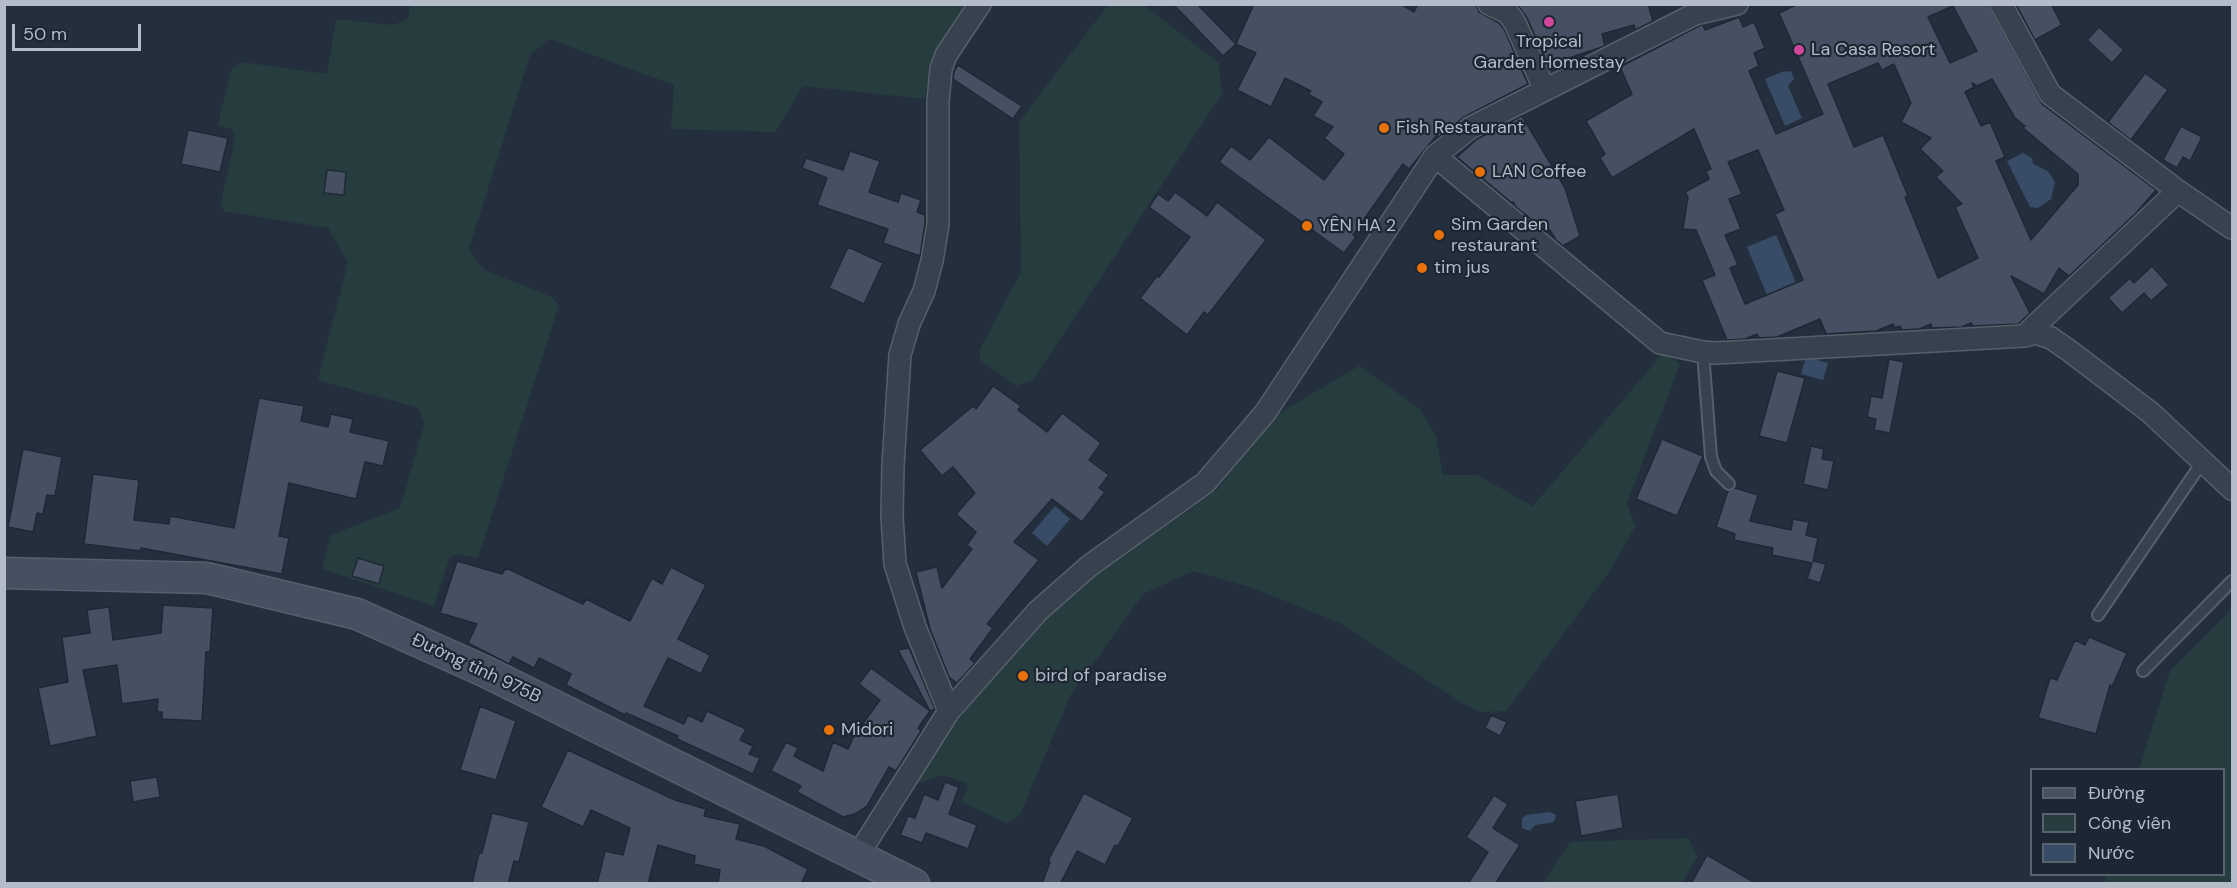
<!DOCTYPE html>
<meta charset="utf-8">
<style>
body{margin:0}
#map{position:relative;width:2237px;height:888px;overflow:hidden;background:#242f3e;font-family:"DM Sans",sans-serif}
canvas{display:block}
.frame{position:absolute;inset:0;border:6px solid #b4bcc9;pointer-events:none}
.legend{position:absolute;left:2030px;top:768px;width:195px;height:108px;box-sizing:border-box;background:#1d2633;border:2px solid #59626f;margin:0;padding:8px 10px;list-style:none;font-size:18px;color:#b4bcc9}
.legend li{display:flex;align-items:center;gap:12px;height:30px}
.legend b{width:30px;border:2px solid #59626f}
.scale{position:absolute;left:12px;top:24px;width:129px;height:27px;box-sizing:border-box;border:3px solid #b4bcc9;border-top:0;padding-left:8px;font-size:18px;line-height:21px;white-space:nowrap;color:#b4bcc9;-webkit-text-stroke:4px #1d2633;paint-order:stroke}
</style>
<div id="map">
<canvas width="2237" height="888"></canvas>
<div class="frame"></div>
<ul class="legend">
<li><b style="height:8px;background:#465061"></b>Đường</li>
<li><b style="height:16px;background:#263c3f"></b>Công viên</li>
<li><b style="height:16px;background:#394c67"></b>Nước</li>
</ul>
<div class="scale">50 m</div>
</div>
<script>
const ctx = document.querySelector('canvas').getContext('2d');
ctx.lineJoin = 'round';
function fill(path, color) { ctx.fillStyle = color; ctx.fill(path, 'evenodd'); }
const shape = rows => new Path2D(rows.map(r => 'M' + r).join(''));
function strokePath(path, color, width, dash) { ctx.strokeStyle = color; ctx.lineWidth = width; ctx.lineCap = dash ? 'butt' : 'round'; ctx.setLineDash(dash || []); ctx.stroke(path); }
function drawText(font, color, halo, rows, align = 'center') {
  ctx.font = font + ' "DM Sans",sans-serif'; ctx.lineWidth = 4.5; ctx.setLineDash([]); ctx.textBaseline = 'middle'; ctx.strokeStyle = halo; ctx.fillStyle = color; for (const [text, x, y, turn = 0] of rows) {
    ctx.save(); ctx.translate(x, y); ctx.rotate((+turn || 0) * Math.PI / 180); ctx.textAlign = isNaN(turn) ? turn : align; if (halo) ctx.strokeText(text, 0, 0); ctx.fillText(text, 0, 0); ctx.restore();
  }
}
const green = shape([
 [410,5,969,5,931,63,925,99,803,86,775,132,671,129,674,85,549,39,530,55,469,249,484,270,552,297,559,305,478,558,457,554,450,557,434,606,322,569,331,535,400,508,424,425,419,408,318,380,348,262,328,228,224,211,221,202,235,138,232,129,218,125,231,70,242,62,327,74,336,19,393,25,408,19],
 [1108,5,1144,5,1219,63,1222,94,1033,380,1016,386,980,360,979,351,1021,272,1019,122],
 [1664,352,1680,364,1627,503,1635,527,1607,575,1506,711,1481,712,1462,703,1340,623,1253,588,1193,571,1143,594,1070,696,1020,815,1007,823,961,802,968,788,966,783,943,775,923,782,916,781,932,753,999,668,1048,611,1097,570,1167,526,1218,489,1271,418,1359,366,1419,408,1436,436,1443,475,1477,475,1533,506],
 [2232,609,2232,883,2104,883,2107,875,2224,874,2224,770,2139,769,2170,671],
 [1688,838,1698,857,1681,883,1543,883,1570,842]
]);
const water = shape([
 [1791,71,1794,79,1788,86,1802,118,1785,126,1765,79,1782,72],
 [2023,153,2032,158,2033,164,2048,171,2055,182,2051,199,2038,208,2030,207,2007,161],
 [1776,235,1796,283,1767,295,1747,247],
 [1806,357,1828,363,1823,380,1801,374],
 [1055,506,1070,519,1047,546,1032,533],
 [1550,812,1556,815,1554,822,1535,825,1530,831,1522,828,1522,818,1526,815]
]);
const building = shape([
 [1173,4,1197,4,1236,44,1254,4,1401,4,1414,12,1418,4,1476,4,1479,12,1499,23,1504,29,1528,84,1464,117,1439,137,1437,135,1409,169,1403,164,1353,235,1356,237,1344,253,1219,162,1231,146,1250,160,1269,137,1324,180,1344,154,1324,138,1333,127,1313,116,1322,102,1308,94,1311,91,1285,78,1271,107,1237,90,1256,53,1236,44,1223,56,1173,4],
 [1517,4,1648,4,1653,21,1635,30,1634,25,1602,34,1605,46,1548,65,1527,18,1517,4],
 [1798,4,1988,4,2042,104,2156,190,2136,213,2069,276,2059,268,2044,294,2011,276,2030,313,2018,324,1973,326,1971,323,1962,327,1932,328,1931,324,1919,329,1902,330,1900,326,1895,328,1893,324,1876,331,1826,334,1820,319,1777,337,1759,338,1757,334,1745,339,1727,340,1702,280,1715,275,1696,230,1683,229,1688,197,1685,192,1709,179,1706,171,1711,169,1694,129,1612,178,1600,158,1605,154,1586,121,1632,94,1620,67,1699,26,1703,25,1705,30,1739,17,1743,27,1754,22,1765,48,1754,53,1759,66,1749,71,1776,134,1823,114,1779,13,1798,4],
 [1953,6,1977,51,1950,63,1928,17,1953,6],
 [1878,63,1882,70,1894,64,1911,103,1901,122,1931,138,1920,149,1943,171,1936,177,1962,204,1955,207,1978,258,1938,278,1905,197,1908,196,1883,135,1854,147,1828,84,1878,63],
 [1992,79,2015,118,2025,126,2023,128,2078,174,2078,185,2031,240,1996,161,2005,157,1990,122,1981,126,1965,92,1974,87,1972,83,1977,86,1992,79],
 [1758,150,1784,210,1775,214,1803,280,1745,304,1730,268,1738,265,1725,235,1741,229,1729,199,1742,194,1728,162,1758,150],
 [2016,4,2051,4,2062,25,2035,40,2016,4],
 [2099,27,2124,50,2112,63,2087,40,2099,27],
 [958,65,1022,106,1013,119,953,79,954,72,958,65],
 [2145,73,2168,90,2131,140,2108,122,2145,73],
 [1522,116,1565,188,1580,236,1563,246,1556,240,1550,230,1547,232,1516,207,1513,202,1512,203,1457,157,1477,139,1522,116],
 [2181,126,2202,137,2190,161,2183,157,2177,168,2163,160,2181,126],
 [188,130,228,138,220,172,181,164,188,130],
 [850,151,880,161,869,192,898,202,901,193,921,200,917,212,925,215,925,223,920,256,883,243,888,229,817,205,827,178,802,168,806,158,843,170,850,151],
 [327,170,346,172,344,195,324,193,327,170],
 [1175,192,1207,216,1217,202,1266,240,1208,315,1204,312,1187,335,1140,298,1157,276,1159,277,1190,237,1149,207,1158,194,1168,201,1175,192],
 [848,247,883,263,864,304,829,288,848,247],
 [2152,266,2169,285,2151,301,2144,293,2122,313,2108,298,2130,278,2134,283,2152,266],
 [1889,359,1904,362,1890,433,1874,430,1876,419,1867,417,1871,396,1882,398,1889,359],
 [1777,371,1805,378,1787,443,1759,436,1777,371],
 [993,386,1021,406,1018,410,1047,432,1062,413,1101,443,1089,460,1109,475,1099,488,1105,492,1082,522,1052,499,1014,542,1039,560,987,624,993,628,970,659,975,663,957,683,949,677,930,629,916,572,937,567,942,588,972,549,967,545,976,532,956,514,975,493,953,467,942,476,920,450,973,406,976,409,993,386],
 [259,398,304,406,301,421,328,427,331,414,353,419,350,432,389,441,383,466,365,462,356,499,289,483,279,536,289,538,282,574,141,548,141,551,84,544,93,474,139,480,134,520,169,524,170,516,234,528,259,398],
 [1662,439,1703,456,1677,516,1636,499,1662,439],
 [1811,446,1824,449,1822,459,1834,461,1828,490,1803,484,1811,446],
 [23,449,62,457,55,496,47,495,43,514,37,513,33,532,8,527,23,449],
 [1735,488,1758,495,1750,521,1791,530,1793,519,1809,522,1806,535,1818,538,1813,561,1826,564,1820,583,1807,579,1812,563,1772,555,1773,548,1734,540,1735,534,1716,527,1728,491,1735,488],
 [358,558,384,566,379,584,352,576,358,558],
 [457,561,502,574,506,568,583,604,586,599,630,621,652,578,662,584,671,567,706,585,678,639,710,655,701,674,668,658,644,706,684,724,688,715,702,722,707,711,746,729,740,740,753,746,749,754,760,758,753,774,677,739,678,736,626,713,625,715,566,685,571,674,539,658,534,668,513,657,509,664,468,643,477,624,440,613,457,561],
 [163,605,213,608,210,652,206,652,202,721,162,719,162,712,157,712,158,699,122,704,117,665,83,670,97,736,50,746,38,688,68,682,62,637,90,633,87,610,109,607,113,640,161,633,163,605],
 [2089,637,2127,653,2112,687,2110,685,2096,734,2038,718,2050,678,2057,680,2075,640,2085,645,2089,637],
 [909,648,935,709,930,711,898,650,909,648],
 [871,668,930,711,918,728,921,731,896,771,889,767,867,806,855,814,843,817,797,792,801,786,771,771,786,742,798,748,794,756,823,771,833,742,848,749,854,736,880,700,859,684,871,668],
 [480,706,516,721,496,780,460,770,480,706],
 [1491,715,1507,722,1500,736,1485,728,1491,715],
 [568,750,675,800,706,809,704,816,740,824,736,839,764,846,808,869,801,884,718,884,720,870,694,864,695,856,658,845,648,884,597,884,605,851,623,855,630,828,591,810,583,827,541,807,568,750],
 [157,777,160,797,133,802,130,781,157,777],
 [945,782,959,787,949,814,977,825,968,849,926,833,922,843,900,835,908,816,915,818,924,794,938,800,945,782],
 [1084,793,1133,818,1118,846,1115,845,1105,865,1077,851,1060,884,1042,884,1050,862,1048,861,1084,793],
 [1618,794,1623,828,1581,836,1575,801,1618,794],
 [1494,795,1508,804,1493,828,1520,845,1495,884,1468,884,1488,852,1466,837,1494,795],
 [492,813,529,822,519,862,514,861,508,884,472,884,479,853,482,853,492,813],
 [1707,855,1757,884,1691,884,1707,855]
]);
const service = shape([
 [1703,352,1711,457,1716,471,1729,484],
 [2098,615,2203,461],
 [2143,671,2232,581]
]);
const minor = shape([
 [1489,4,1508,13,1515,23,1545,90],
 [1435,156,1660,343,1703,352,1716,353,2024,336,2178,191,2050,94,2001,4],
 [2178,191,2232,228],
 [2024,336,2036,333,2051,338,2071,352,2151,413,2232,489],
 [949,711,915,627,895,564,892,516,893,465,900,355,909,324,924,291,932,261,938,224,938,102,941,69,946,55,980,4],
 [858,855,949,711,1038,611,1089,566,1205,483,1265,413,1435,156,1470,128,1695,14,1737,4]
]);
const secondary = shape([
 [4,573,207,578,357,614,484,671,914,884]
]);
const markers = [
 [1549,22,6,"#d1479c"],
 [1799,50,6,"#d1479c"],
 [1384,128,6,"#e8710a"],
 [1480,172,6,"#e8710a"],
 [1307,226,6,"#e8710a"],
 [1439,235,6,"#e8710a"],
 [1422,268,6,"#e8710a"],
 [1023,676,6,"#e8710a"],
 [829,730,6,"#e8710a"]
];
const poiNames = [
 ["Tropical",1549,42,"center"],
 ["Garden Homestay",1549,63,"center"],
 ["La Casa Resort",1811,50],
 ["Fish Restaurant",1396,128],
 ["LAN Coffee",1492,172],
 ["Sim Garden",1451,225],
 ["restaurant",1451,246],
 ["YÊN HA 2",1319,226],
 ["tim jus",1434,268],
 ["bird of paradise",1035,676],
 ["Midori",841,730]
];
const streetNames = [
 ["Đường tỉnh 975B",476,669,25]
];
fill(green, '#263c3f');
fill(water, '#394c67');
fill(building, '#455162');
strokePath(building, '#1f2835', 1.5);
strokePath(service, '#565f6c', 14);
strokePath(minor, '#565f6c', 24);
strokePath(secondary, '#565f6c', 33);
strokePath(service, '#38414e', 10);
strokePath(minor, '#38414e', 21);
strokePath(secondary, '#465061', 30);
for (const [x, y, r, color] of markers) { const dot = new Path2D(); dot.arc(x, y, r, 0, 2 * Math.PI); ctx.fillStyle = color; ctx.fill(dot); strokePath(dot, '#1d2633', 2); }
drawText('18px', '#b4bcc9', '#1d2633', poiNames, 'left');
drawText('18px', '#b4bcc9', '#1d2633', streetNames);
</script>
